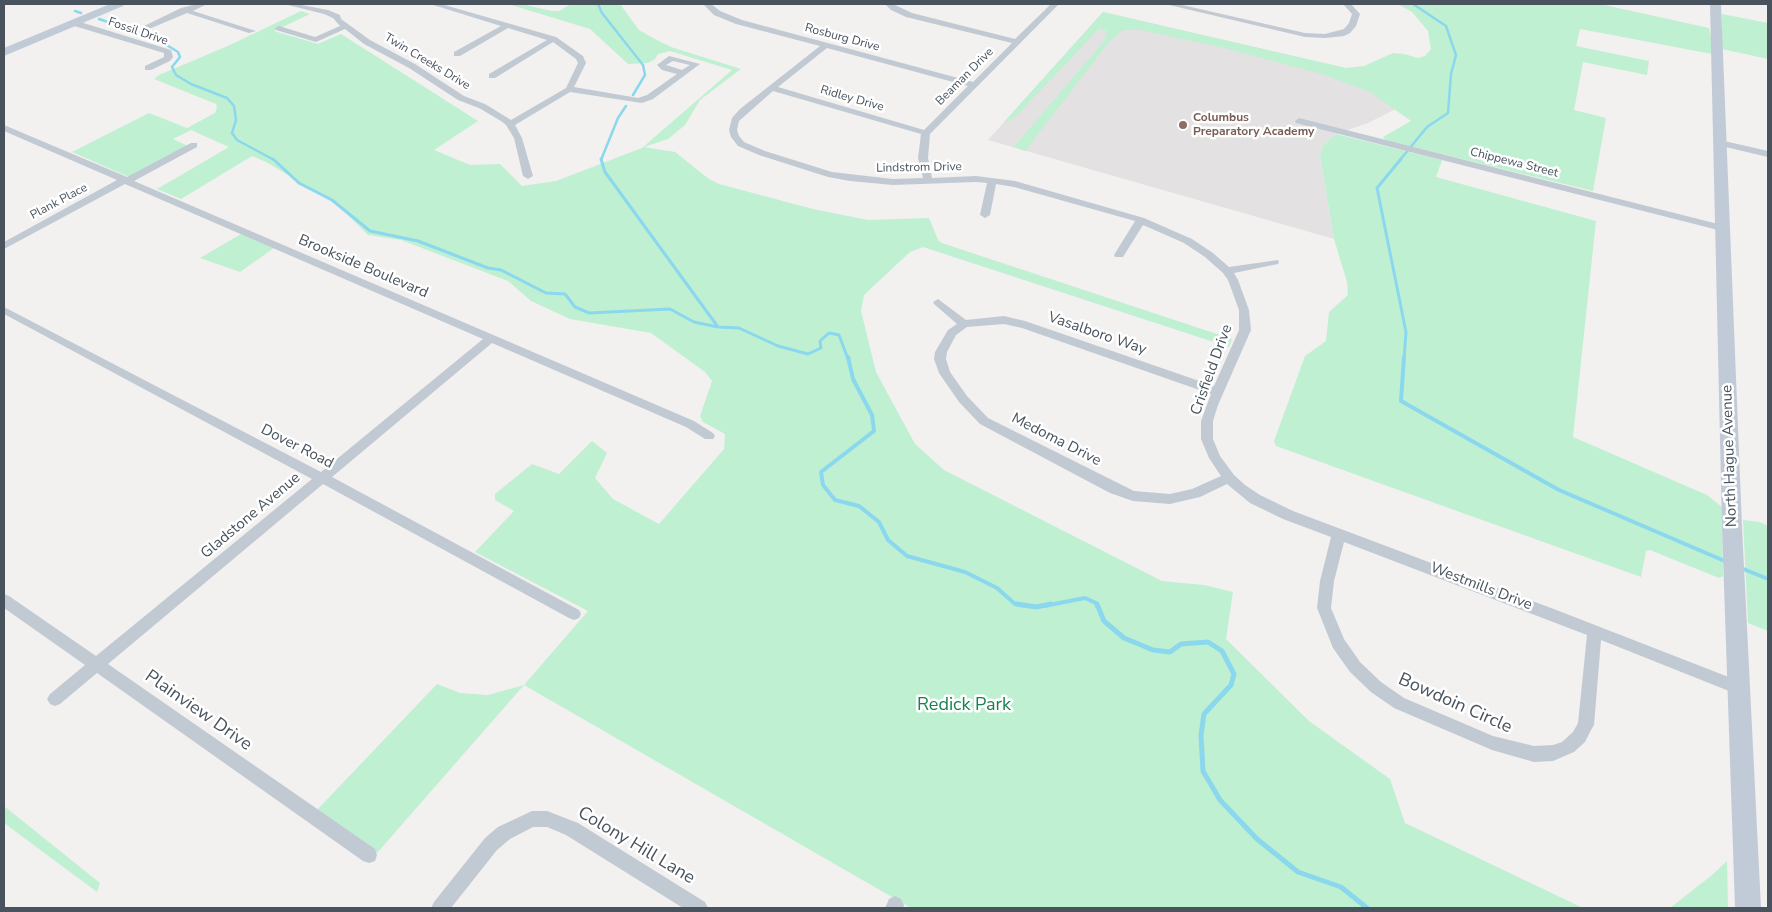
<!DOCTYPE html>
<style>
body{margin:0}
#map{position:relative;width:1772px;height:912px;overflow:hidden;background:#f3f0f0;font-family:"Nunito Sans",sans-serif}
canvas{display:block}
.frame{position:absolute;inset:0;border:5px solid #48535e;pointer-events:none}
</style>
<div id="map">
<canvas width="1772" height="912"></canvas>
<div class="frame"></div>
</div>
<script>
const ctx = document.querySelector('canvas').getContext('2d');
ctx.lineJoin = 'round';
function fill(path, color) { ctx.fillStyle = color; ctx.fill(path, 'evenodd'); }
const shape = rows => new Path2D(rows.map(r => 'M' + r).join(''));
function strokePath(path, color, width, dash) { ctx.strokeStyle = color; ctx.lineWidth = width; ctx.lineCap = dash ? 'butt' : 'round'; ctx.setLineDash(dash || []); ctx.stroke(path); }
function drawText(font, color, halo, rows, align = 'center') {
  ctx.font = font + ' "Nunito Sans",sans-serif'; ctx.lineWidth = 5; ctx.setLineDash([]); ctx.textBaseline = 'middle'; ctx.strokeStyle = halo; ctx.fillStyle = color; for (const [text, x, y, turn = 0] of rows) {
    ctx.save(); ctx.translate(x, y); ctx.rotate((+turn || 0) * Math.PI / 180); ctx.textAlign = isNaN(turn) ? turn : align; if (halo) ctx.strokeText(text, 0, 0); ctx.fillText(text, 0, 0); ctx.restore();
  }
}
const education = shape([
 [1103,12,1423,86,1394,110,1368,123,1336,134,1323,145,1320,155,1334,239,988,140]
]);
const green = shape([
 [508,4,521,4,552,11,559,11,571,4,620,4,639,30,655,39,671,47,741,69,700,100,685,125,668,139,644,147,675,152,709,179,719,184,813,209,868,220,929,218,938,240,942,243,1232,339,1229,347,923,247,910,252,864,295,861,311,876,372,915,444,944,470,1162,581,1204,585,1233,592,1226,639,1309,721,1390,779,1405,823,1583,908,911,908,524,685,377,853,316,811,437,684,460,693,488,695,524,685,588,611,475,552,514,511,495,500,495,494,532,464,559,474,592,441,607,453,595,478,613,499,659,524,724,449,725,434,703,422,700,416,712,381,705,372,651,333,570,319,531,301,508,281,401,240,368,235,339,206,268,163,252,156,181,199,157,189,229,147,191,130,173,139,188,146,129,177,72,152,149,113,187,128,215,113,217,107,216,104,154,79,159,75,230,45,301,11,310,14,274,31,318,44,341,34,478,121,434,150,470,165,500,164,522,186,556,181,642,148,732,70,670,51,658,54,655,59,648,63,628,64,590,29],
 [1398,4,1600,4,1709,28,1713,47,1712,54,1580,29,1576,46,1649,61,1647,75,1583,62,1574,110,1606,118,1593,191,1385,140,1383,137,1411,121,1370,92,1325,75,1224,48,1141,30,1123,30,1109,42,1025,151,1014,147,1105,40,1107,31,1099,29,1012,120,1004,122,1103,12,1346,68,1364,66,1393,53,1404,54,1418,58,1425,56,1431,49,1428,31,1412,12],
 [1722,14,1768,23,1768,59,1722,49],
 [1336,134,1442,160,1436,177,1596,221,1573,437,1707,495,1722,507,1723,576,1719,578,1650,550,1646,551,1641,577,1276,446,1274,441,1305,356,1326,341,1329,312,1348,295,1347,282,1334,239,1320,155,1323,145],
 [241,234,274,248,240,272,200,258],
 [1743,520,1760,522,1768,526,1768,631,1748,623],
 [4,806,100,883,97,892,4,823],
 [1727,861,1728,908,1670,908,1712,875]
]);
const streamFar3 = shape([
 [598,4,602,13,643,65,645,75,633,95],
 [75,11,81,13],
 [99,19,157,39,178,52,180,57,172,67,176,75,191,84,227,98,234,106,236,120,232,133,237,140,274,160],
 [601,160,618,118,626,106],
 [1400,160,1427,127,1448,113,1451,74,1456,55,1446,26,1413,4]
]);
const streamFar2 = shape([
 [273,159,299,183,332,200,370,231,418,241,488,268,501,270,546,293,565,294,575,307,589,313,670,309,694,322,718,327,739,328,778,346,808,354,821,348,820,341,829,333,839,335,848,359],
 [601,159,605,172,718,327],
 [1401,159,1377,188,1406,332,1404,359]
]);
const streamFar1 = shape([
 [848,357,853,379,872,415,874,431,821,472,823,485,835,500,859,506,879,522,888,540,907,556,965,572,997,588,1015,604,1026,606],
 [1404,357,1401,401,1559,490,1727,562],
 [1741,568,1768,579],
 [1044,606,1085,598,1096,603,1097,606]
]);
const stream = shape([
 [1017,604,1036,607,1051,604],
 [1097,604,1104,621,1124,638,1153,650,1170,652,1181,644,1208,642,1222,651,1234,674,1231,685,1204,714,1201,735,1203,771,1220,800,1257,839,1298,872,1341,887,1367,908]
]);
const street = shape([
 [197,4,207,4,193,11,256,31,249,33,187,13,149,29,142,27,181,8,197,4],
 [284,4,296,4,328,10,340,15,341,19,370,40,415,64,464,96,485,104,511,120,566,88,578,63,576,59,553,42,495,78,489,78,489,74,547,40,508,28,460,56,454,56,454,52,501,26,430,4,441,4,556,37,583,56,586,63,574,87,638,98,647,95,677,74,662,70,657,65,669,56,700,64,653,99,642,103,570,92,515,125,522,138,533,176,528,179,523,176,514,138,506,125,501,121,479,108,458,100,409,68,364,44,345,29,316,42,276,30,275,28,279,26,315,37,340,26,333,18,324,14,284,4],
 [673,61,690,65,682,70,666,65,673,61],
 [703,4,711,4,720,11,742,20,973,82,1012,43,906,17,891,10,885,4,893,4,912,13,1015,39,1051,4,1059,4,930,134,928,158,932,178,976,176,1015,181,1144,218,1192,239,1213,253,1229,267,1278,260,1279,262,1278,264,1234,273,1238,280,1249,310,1251,330,1218,405,1213,421,1213,439,1220,456,1234,475,1245,485,1260,495,1293,511,1559,611,1744,683,1747,688,1744,693,1739,695,1601,640,1594,725,1591,730,1585,742,1574,752,1553,761,1534,762,1492,750,1394,708,1371,692,1350,672,1333,648,1317,608,1320,581,1331,537,1283,519,1250,503,1227,484,1200,497,1170,504,1133,501,1110,493,980,424,959,402,939,373,934,359,935,352,948,330,957,324,934,304,933,302,938,299,966,320,1004,316,1025,321,1214,386,1239,330,1239,310,1228,280,1223,273,1205,257,1184,243,1143,225,1123,257,1115,257,1114,255,1135,221,1014,187,996,184,990,215,985,218,980,215,987,183,976,182,893,185,850,181,828,177,759,155,738,146,731,137,729,130,732,118,740,109,820,46,736,24,714,15,703,4],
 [827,48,968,86,924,130,778,87,827,48],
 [773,91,921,134,918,158,923,178,893,179,832,172,765,151,744,142,739,136,737,130,739,121,773,91],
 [1004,324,1022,328,1211,394,1201,421,1201,439,1209,458,1221,476,1192,489,1170,494,1134,491,988,418,967,396,950,372,946,359,947,352,956,335,967,327,1004,324],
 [1344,542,1587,635,1578,723,1573,732,1562,742,1553,745,1534,746,1493,736,1404,698,1381,682,1360,662,1344,639,1331,608,1334,581,1344,542],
 [1165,4,1178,4,1305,33,1325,34,1344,29,1349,23,1352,14,1343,4,1351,4,1360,14,1356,26,1350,33,1344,36,1325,38,1305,37,1165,4],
 [71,21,77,21,171,50,173,57,170,61,151,70,145,70,145,66,164,57,164,53,71,25,71,21],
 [1299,118,1726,226,1727,228,1722,231,1296,123,1295,121,1299,118],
 [4,125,127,177,191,143,197,143,197,147,134,181,694,421,713,433,715,436,713,439,705,439,686,427,492,343,332,477,579,610,581,614,579,618,574,620,569,618,323,484,108,664,375,849,377,855,375,861,369,863,363,861,97,673,60,704,55,706,50,704,47,699,50,694,85,665,4,608,4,594,9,596,96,656,312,479,4,314,4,307,321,472,483,339,125,184,4,249,4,242,117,180,4,131,4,125],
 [1720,140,1768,151,1768,157,1717,145,1716,143,1720,140],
 [532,811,547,811,578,823,705,902,708,908,683,908,566,835,547,827,533,827,510,839,497,850,451,908,431,908,434,902,485,838,498,827,532,811],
 [895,896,901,899,904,905,903,908,885,908,889,899,895,896]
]);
const secondary = shape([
 [110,4,125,4,123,6,4,56,4,48,110,4],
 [1710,4,1721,4,1742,527,1761,908,1735,908,1722,527,1710,4]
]);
const markers = [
 [1183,125,5,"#8d6e63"]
];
const farStreetnames = [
 ["Fossil Drive",138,32,19],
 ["Rosburg Drive",842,38,15],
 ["Twin Creeks Drive",427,62,31],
 ["Beaman Drive",965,77,-45],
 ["Ridley Drive",852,99,16],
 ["Chippewa Street",1514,163,14],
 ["Lindstrom Drive",919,168,-1],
 ["Plank Place",59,202,-28]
];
const farEducationnames = [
 ["Columbus",1193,118],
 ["Preparatory Academy",1193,132]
];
const streetNames = [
 ["Brookside Boulevard",363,267,23],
 ["Vasalboro Way",1097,334,19],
 ["Crisfield Drive",1212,370,-70],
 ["Medoma Drive",1056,440,27],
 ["Dover Road",297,447,27],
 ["North Hague Avenue",1730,456,-92],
 ["Gladstone Avenue",251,516,-40],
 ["Westmills Drive",1481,587,21]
];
const nearStreetnames = [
 ["Bowdoin Circle",1455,704,24],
 ["Plainview Drive",198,711,35],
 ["Colony Hill Lane",636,846,31]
];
const nearParknames = [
 ["Redick Park",964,706]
];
fill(education, '#e4e1e2');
fill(green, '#bff0d2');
strokePath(streamFar3, '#8bd8ee', 2.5);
strokePath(streamFar2, '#8bd8ee', 3);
strokePath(streamFar1, '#8bd8ee', 4);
strokePath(stream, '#8bd8ee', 5);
fill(street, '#c1cad2');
fill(secondary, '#c1cbd7');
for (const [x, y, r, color] of markers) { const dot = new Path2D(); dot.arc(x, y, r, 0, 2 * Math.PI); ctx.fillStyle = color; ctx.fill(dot); strokePath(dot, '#fff', 2); }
drawText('12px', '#48535e', '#fff', farStreetnames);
drawText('bold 12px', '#785e54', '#fff', farEducationnames, 'left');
drawText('15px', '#48535e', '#fff', streetNames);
drawText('18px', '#48535e', '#fff', nearStreetnames);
drawText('18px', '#16824d', '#fff', nearParknames);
</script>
